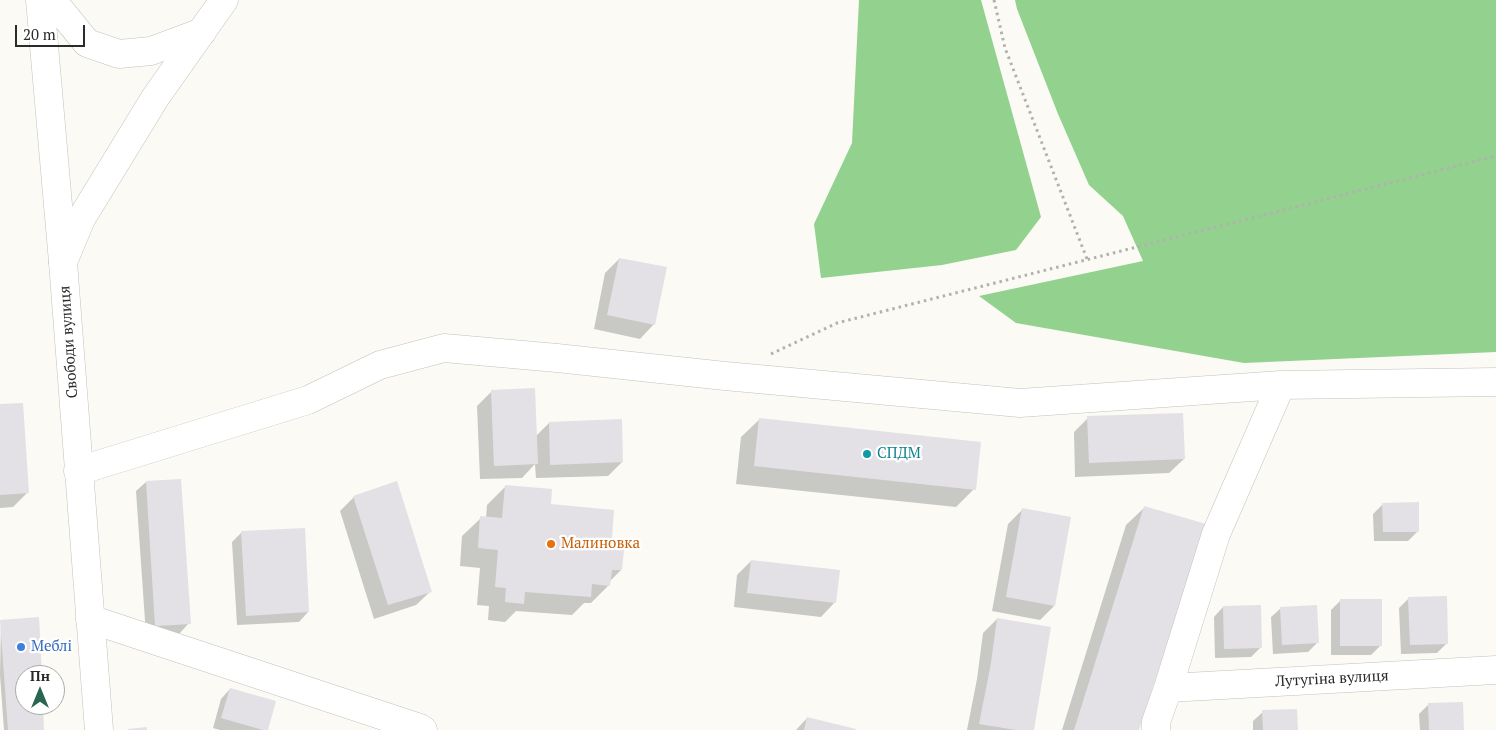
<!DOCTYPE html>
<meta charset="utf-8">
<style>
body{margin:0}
#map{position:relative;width:1496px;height:730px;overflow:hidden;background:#fbfaf5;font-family:"PT Serif",serif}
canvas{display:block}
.north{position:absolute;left:15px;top:665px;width:50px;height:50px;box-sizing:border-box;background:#fff;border:1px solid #aaaaa9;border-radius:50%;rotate:0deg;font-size:14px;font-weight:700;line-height:20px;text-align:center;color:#2b2b29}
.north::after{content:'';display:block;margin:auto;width:18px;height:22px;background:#296652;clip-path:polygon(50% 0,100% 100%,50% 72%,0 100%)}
.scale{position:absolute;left:15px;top:25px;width:70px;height:22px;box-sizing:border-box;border:2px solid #2b2b29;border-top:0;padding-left:6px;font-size:15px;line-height:18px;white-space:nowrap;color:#2b2b29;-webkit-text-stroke:4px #fff;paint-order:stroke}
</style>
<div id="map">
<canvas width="1496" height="730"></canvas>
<div class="north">Пн</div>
<div class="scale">20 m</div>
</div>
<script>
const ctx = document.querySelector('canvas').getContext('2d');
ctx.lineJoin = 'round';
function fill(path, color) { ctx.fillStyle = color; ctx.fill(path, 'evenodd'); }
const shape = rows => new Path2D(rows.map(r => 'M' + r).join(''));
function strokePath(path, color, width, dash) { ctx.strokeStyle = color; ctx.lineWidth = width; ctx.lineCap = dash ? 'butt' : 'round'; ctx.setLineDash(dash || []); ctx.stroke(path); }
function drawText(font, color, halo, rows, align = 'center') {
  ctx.font = font + ' "PT Serif",serif'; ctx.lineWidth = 4.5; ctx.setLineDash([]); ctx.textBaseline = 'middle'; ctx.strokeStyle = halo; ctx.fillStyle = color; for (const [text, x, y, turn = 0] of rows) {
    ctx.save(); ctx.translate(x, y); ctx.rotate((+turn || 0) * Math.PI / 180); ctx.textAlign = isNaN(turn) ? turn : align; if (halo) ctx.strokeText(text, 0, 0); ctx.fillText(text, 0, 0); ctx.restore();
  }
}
const forest = shape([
 [859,0,981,0,1041,217,1016,250,942,265,821,278,814,224,852,143],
 [1015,0,1496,0,1496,352,1244,363,1016,323,979,296,1143,261,1123,216,1089,185,1058,114,1017,9]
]);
const shadow = shape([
 [619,259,654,324,640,339,594,329,605,273],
 [491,392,535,437,549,423,622,462,608,476,536,478,535,464,522,478,480,479,477,406],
 [0,406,27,493,13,507,0,508],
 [1088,418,1184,459,1169,473,1075,477,1074,432],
 [760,419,974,489,956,507,736,484,741,437],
 [146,482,189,623,180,633,146,635,136,491],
 [506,486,549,505,610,540,621,570,609,582,609,585,591,603,584,603,572,615,516,611,505,622,488,620,489,606,477,605,480,568,460,566,462,536,481,518,486,518,487,505],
 [354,497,431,591,416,605,374,619,340,511],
 [1383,504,1418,531,1408,541,1374,541,1373,514],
 [1145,507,1137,730,1062,730,1126,525],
 [1022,510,1054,606,1040,620,992,611,1008,524],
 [242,532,308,612,299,622,237,625,232,542],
 [751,561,835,602,821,617,734,607,737,575],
 [1409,598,1447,643,1437,653,1401,654,1399,608],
 [1340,601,1381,645,1371,655,1331,655,1331,610],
 [1223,607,1261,647,1251,657,1215,658,1214,617],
 [1281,608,1318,642,1308,652,1273,654,1271,617],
 [997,619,1033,730,967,730,977,679,983,633],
 [1,621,40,675,25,675,25,705,42,705,43,730,4,730,0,675],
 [230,689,267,730,220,730,213,728,221,699],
 [1429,704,1463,730,1420,730,1419,714],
 [1263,712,1296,730,1253,730,1253,721],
 [807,718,854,730,796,730]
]);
const building = shape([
 [619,258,667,267,655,325,607,315],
 [535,388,538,464,494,466,491,390],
 [23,403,29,493,0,495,0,404],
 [1183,413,1185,459,1089,463,1087,416],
 [759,418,981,442,976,490,754,466],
 [622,419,623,462,550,465,549,422],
 [181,479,191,624,155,626,146,481],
 [397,481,432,592,388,605,353,496],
 [505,485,552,489,551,504,614,510,612,539,625,540,622,570,612,570,610,586,592,584,591,597,525,592,524,604,505,602,506,588,495,587,498,550,478,548,480,516,502,518],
 [1419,502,1419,532,1383,532,1382,503],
 [1144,506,1206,524,1139,730,1074,730],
 [1022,508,1071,517,1055,606,1006,597],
 [305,528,309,612,246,616,241,531],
 [751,560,840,570,836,603,747,593],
 [1447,596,1448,644,1410,645,1408,597],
 [1340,599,1382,599,1382,646,1340,646],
 [1261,605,1262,648,1224,649,1223,606],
 [1317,605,1319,643,1282,645,1280,607],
 [39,617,42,675,25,675,25,705,43,705,44,730,8,730,0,620],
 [997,618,1051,627,1034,730,1016,730,979,724,991,663],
 [230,688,276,701,268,730,263,730,221,718],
 [1463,702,1464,730,1429,730,1428,703],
 [1297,709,1298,730,1263,730,1262,710],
 [807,717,856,729,856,730,804,730],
 [147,727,147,730,128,730,128,729]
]);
const path = shape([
 [994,0,1005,48,1087,259],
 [771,354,837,323,1496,156]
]);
const minor = shape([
 [78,471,308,400,380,365,444,348,557,358,725,376,1020,403,1281,385,1496,382],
 [90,619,420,728,423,730],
 [1168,688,1496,670],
 [1156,730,1156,722,1168,688,1216,534,1281,385]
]);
const tertiary = shape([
 [40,0,63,262],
 [53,0,56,5,87,43,119,54,151,51,202,32]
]);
const secondary = shape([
 [99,730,63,262,81,219,155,98,224,0]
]);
const markers = [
 [867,454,5,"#0f9aa8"],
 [551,544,5,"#e8710a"],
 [21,647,5,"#3f7fe0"]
];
const streetNames = [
 ["Свободи вулиця",69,342,-94],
 ["Лутугіна вулиця",1332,679,-3]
];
const cultureNames = [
 ["СПДМ",877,454]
];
const foodNames = [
 ["Малиновка",561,544]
];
const shopNames = [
 ["Меблі",31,647]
];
fill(forest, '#92d28e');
fill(shadow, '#0003');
fill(building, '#e3e1e5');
strokePath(minor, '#c2c1bc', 29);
strokePath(tertiary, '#c2c1bc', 29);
strokePath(secondary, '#c2c1bc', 29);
strokePath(path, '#b1b1ad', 3, [2.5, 4]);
strokePath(minor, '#fff', 28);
strokePath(tertiary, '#fff', 28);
strokePath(secondary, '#fff', 28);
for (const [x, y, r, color] of markers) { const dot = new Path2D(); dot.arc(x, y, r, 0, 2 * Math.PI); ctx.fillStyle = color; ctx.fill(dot); strokePath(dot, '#fff', 2); }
drawText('15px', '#2b2b29', '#fff', streetNames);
drawText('15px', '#0d838f', '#fff', cultureNames, 'left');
drawText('15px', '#c56008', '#fff', foodNames, 'left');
drawText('15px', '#366cbe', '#fff', shopNames, 'left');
</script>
